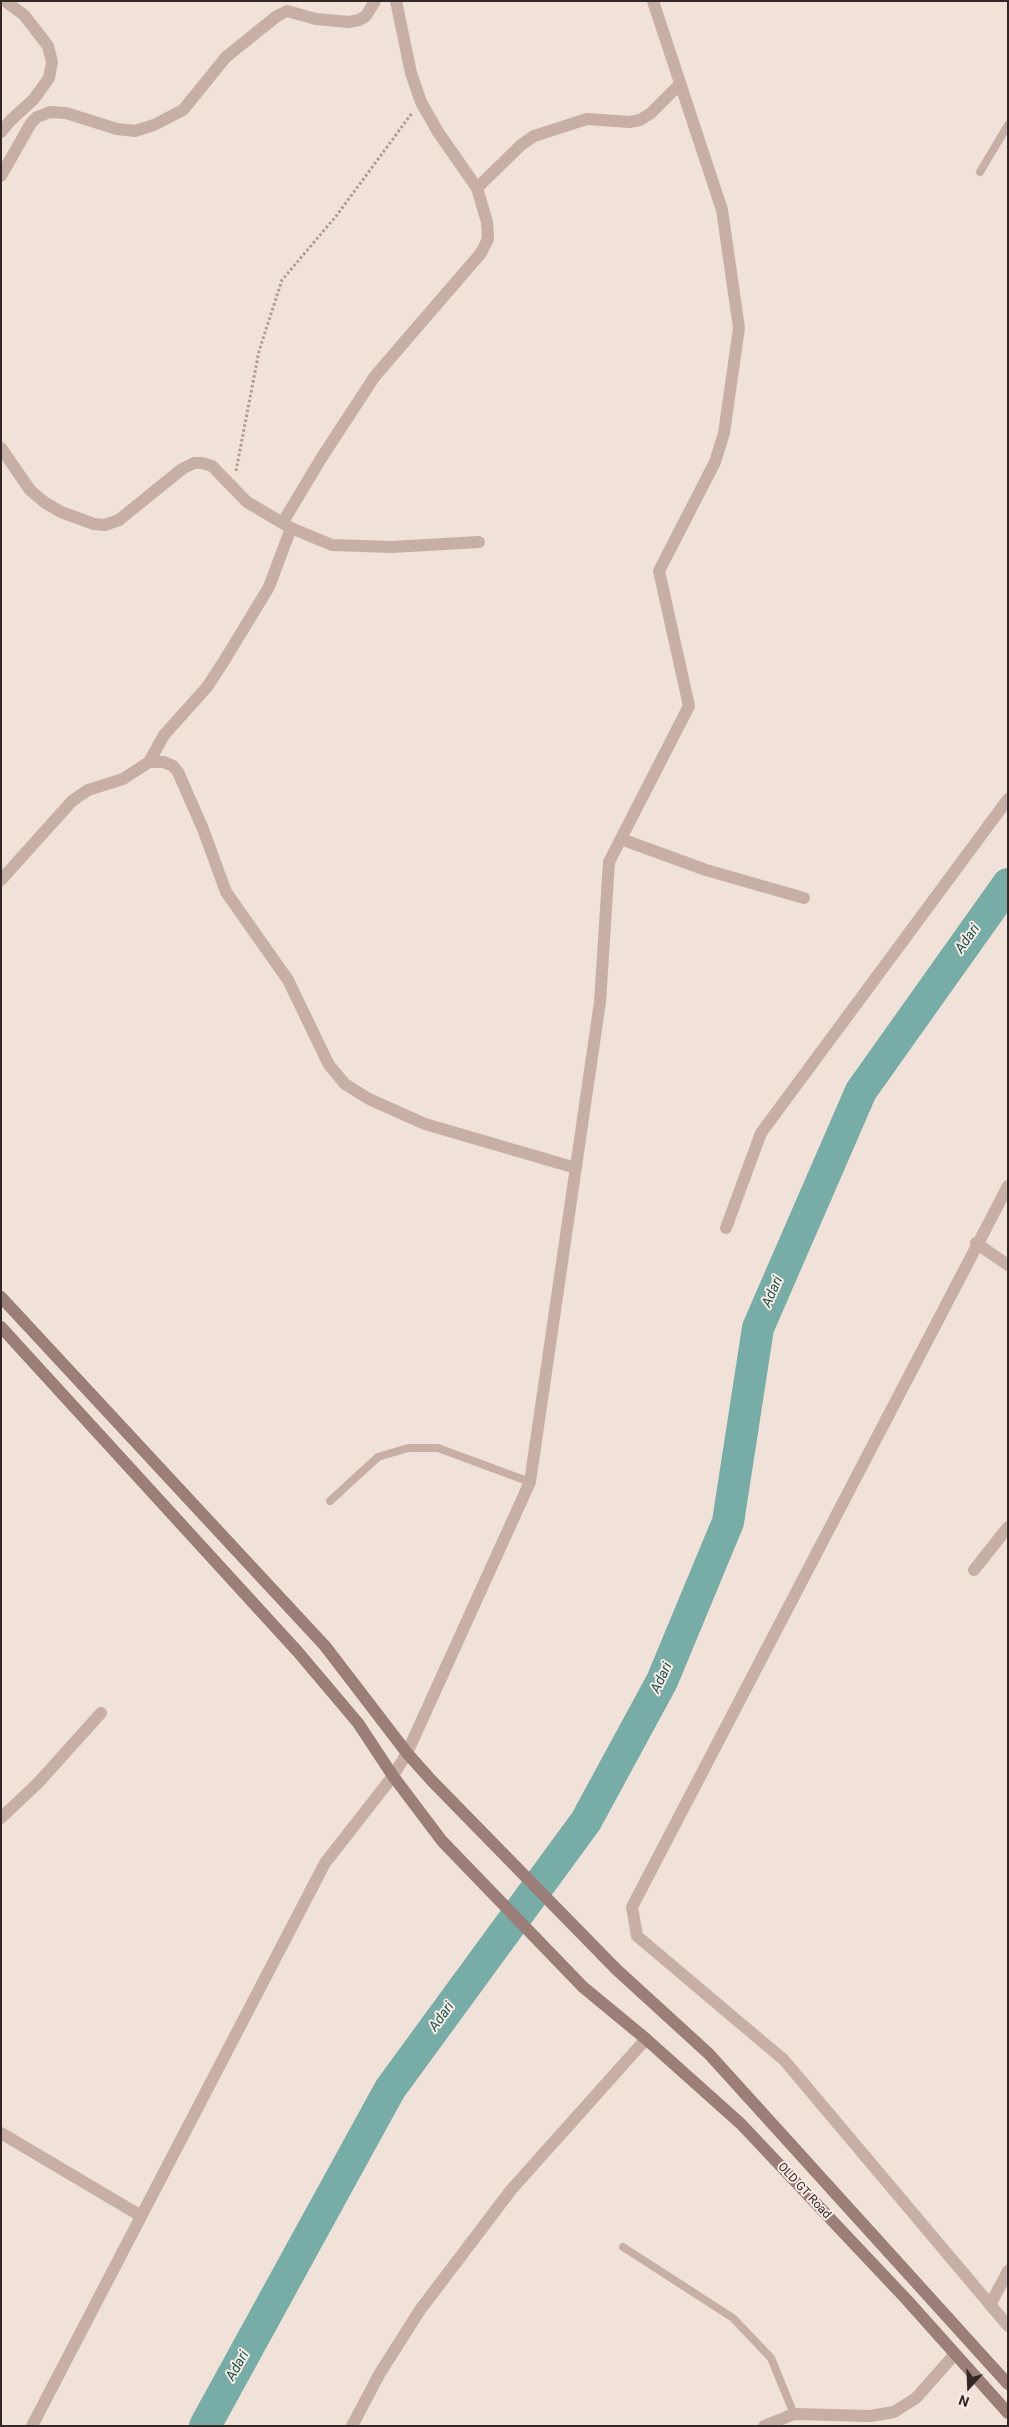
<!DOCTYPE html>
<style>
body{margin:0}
#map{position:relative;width:1009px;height:2427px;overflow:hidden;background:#f0e1d9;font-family:Roboto,sans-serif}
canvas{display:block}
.frame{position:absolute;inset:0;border:2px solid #342826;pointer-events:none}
.north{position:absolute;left:944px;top:2362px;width:50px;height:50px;-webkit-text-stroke:4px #f8ece5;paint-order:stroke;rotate:200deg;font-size:14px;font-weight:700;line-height:20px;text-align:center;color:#342826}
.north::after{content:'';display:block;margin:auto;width:18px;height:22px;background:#342826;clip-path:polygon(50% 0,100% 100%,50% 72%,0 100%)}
</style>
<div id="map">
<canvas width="1009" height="2427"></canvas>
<div class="frame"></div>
<div class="north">N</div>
</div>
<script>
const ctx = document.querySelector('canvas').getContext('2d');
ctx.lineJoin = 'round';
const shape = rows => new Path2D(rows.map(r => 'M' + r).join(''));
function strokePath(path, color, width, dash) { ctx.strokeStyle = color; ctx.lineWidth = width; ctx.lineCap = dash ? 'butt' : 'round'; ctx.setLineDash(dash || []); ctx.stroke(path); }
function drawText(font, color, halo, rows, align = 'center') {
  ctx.font = font + ' Roboto,sans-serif'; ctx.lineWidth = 4; ctx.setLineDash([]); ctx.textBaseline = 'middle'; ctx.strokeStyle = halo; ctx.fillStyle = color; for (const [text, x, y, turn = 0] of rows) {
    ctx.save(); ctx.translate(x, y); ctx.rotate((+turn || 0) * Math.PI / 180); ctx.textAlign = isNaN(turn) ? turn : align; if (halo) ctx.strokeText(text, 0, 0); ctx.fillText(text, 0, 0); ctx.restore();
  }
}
const river = shape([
 [205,2426,390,2089,586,1821,662,1681,728,1522,758,1328,861,1091,1008,884]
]);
const path = shape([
 [236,471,259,351,282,280,337,215,412,113]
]);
const lane = shape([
 [980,172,1008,125],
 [330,1501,378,1457,408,1448,438,1448,530,1482],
 [623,2247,733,2318,771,2358,794,2414]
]);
const street = shape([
 [1,132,11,120,34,99,49,78,52,62,48,46,24,15,5,1],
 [1,176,31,123,37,117,50,112,66,113,117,129,135,131,154,125,183,110,226,57,277,16,287,11,316,19,349,22,359,20,366,16,375,1],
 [477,188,521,145,534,136,587,119,630,122,640,120,651,113,680,84],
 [1,448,30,490,44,502,61,512,94,524,105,525,119,520,182,469,194,463,202,463,212,466,247,502,291,528,332,545,392,547,479,542],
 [283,522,322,457,375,376,481,253,488,239,487,222,477,188,438,132,421,102,411,73,396,1],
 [149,762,164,735,207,687,224,661,269,587,291,528],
 [621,839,706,870,804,898],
 [1,880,72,801,88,790,123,779,149,762,164,762,173,766,178,772,203,829,226,892,288,980,329,1065,345,1084,369,1099,425,1124,576,1168],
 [1008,1186,632,1907,637,1936,784,2060,1008,2326],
 [726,1228,761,1133,1008,799],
 [976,1243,1008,1265],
 [974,1570,1008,1527],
 [1,1818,38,1783,101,1713],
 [1,2133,141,2216],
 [990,2305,1008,2271],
 [32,2426,325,1863,393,1776,407,1753,530,1482,600,1002,609,862,689,706,659,571,715,462,724,433,739,328,722,210,653,1],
 [352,2426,380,2373,420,2310,511,2190,646,2039],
 [764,2426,794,2414,870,2416,894,2412,916,2398,955,2354]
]);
const secondary = shape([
 [1,1297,325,1646,407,1753,432,1781,616,1969,709,2054,1008,2384],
 [1,1327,298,1652,358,1723,393,1776,442,1841,583,1987,646,2039,741,2124,907,2300,1008,2413]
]);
const streetNames = [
 ["OLD GT Road",804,2191,47]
];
const waterNames = [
 ["Adari",968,939,-55],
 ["Adari",773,1292,-66],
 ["Adari",662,1678,-65],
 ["Adari",442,2017,-54],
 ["Adari",238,2366,-61]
];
strokePath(river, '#78aca6', 32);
strokePath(path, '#b3998f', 3, [2.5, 2.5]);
strokePath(lane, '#c8afa5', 8);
strokePath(street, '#c8afa5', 12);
strokePath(secondary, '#9b7e77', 12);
drawText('12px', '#342826', '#f8ece5', streetNames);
drawText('italic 14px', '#1d544e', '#f8ece5', waterNames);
</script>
